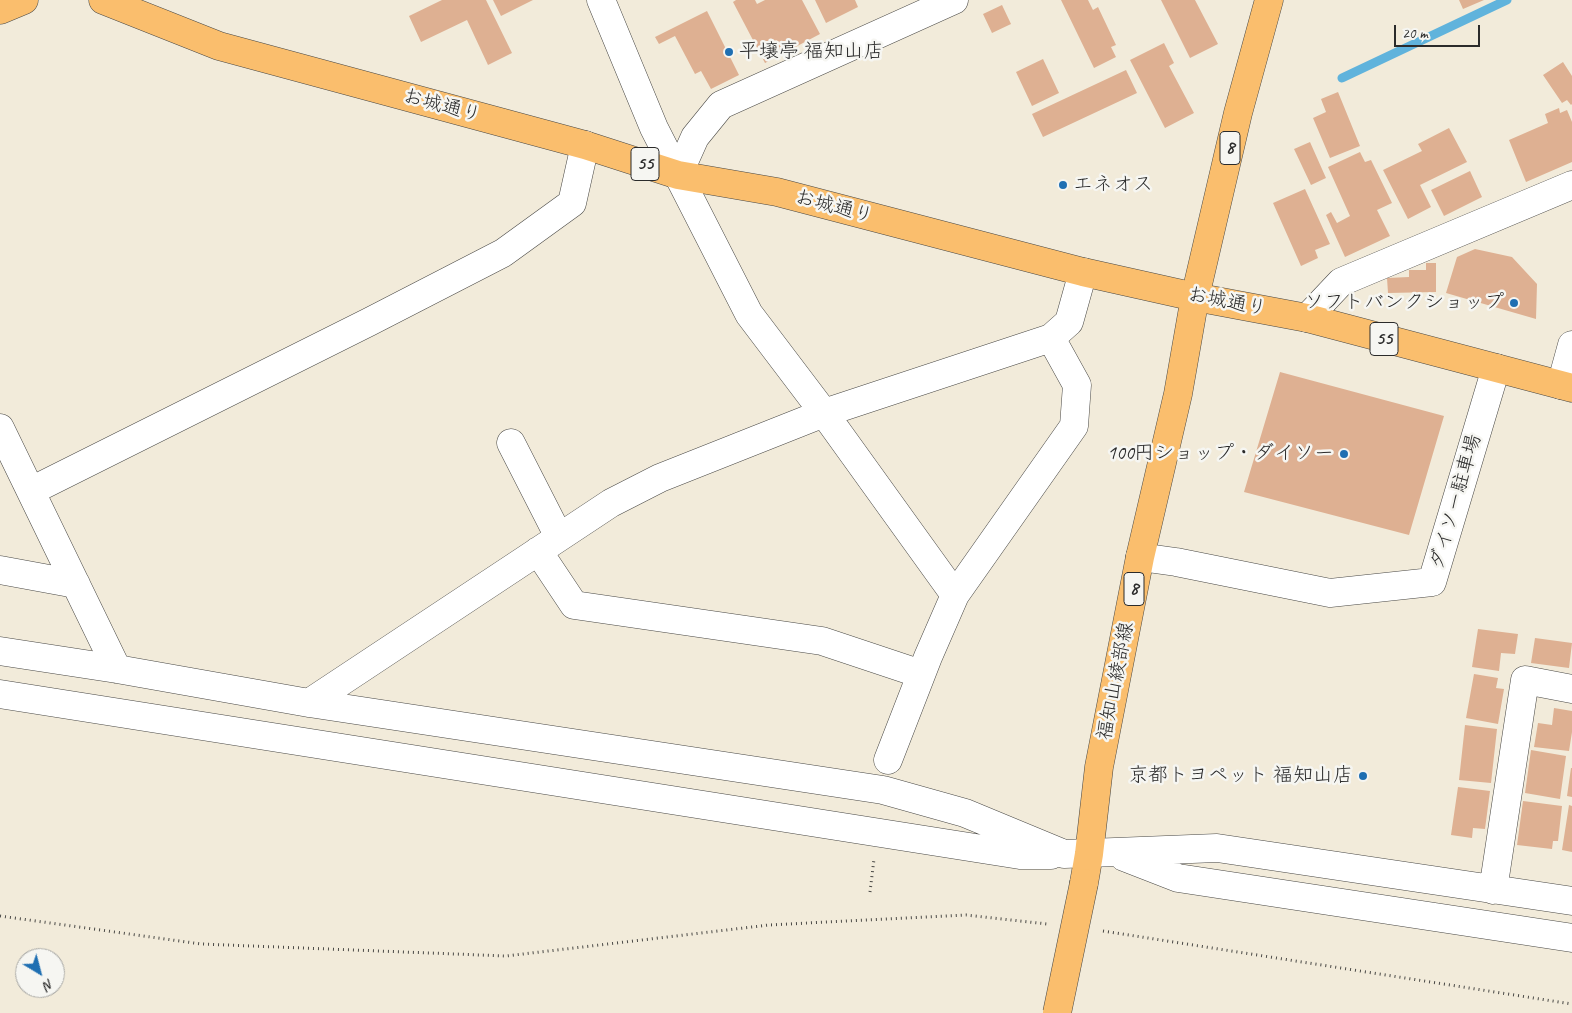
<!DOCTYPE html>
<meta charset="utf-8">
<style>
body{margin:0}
#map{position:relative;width:1572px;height:1013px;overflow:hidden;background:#f2ebda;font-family:Caveat,sans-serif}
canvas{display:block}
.north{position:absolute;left:15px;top:948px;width:50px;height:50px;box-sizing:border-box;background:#f6f6f2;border:1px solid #a5a5a2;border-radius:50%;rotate:143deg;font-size:14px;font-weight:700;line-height:20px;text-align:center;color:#2b2b2b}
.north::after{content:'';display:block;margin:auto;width:18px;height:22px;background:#1f6fb2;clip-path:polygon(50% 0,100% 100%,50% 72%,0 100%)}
.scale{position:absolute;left:1394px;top:25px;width:86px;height:22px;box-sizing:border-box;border:2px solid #2b2b2b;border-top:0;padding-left:6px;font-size:15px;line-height:18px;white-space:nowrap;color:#2b2b2b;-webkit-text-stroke:4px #f6f6f2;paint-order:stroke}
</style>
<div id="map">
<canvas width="1572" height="1013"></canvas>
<div class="north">N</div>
<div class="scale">20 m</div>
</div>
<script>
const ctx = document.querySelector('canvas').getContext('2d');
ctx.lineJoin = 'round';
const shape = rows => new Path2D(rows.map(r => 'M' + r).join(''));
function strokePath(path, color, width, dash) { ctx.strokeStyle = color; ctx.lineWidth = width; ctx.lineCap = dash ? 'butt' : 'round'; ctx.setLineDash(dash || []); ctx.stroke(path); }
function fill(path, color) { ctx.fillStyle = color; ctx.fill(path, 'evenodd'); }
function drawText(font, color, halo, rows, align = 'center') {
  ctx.font = font + ' Caveat,"Klee One",sans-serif'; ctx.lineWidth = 5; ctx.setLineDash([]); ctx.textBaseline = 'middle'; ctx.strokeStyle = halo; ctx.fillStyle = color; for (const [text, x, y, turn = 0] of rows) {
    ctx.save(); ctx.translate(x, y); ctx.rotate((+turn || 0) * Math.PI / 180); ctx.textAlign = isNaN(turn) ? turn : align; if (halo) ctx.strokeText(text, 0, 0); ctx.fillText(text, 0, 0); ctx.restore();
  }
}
const stream = shape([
 [1342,78,1507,0]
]);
const building = shape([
 [442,0,486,0,512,53,488,65,467,20,421,42,409,16],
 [493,0,533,0,501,16],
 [736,0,755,0,757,4,765,0,802,0,820,34,765,63,733,2],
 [815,0,855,0,858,7,826,23],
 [1061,0,1088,0,1093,10,1098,7,1116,45,1111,47,1116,57,1094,68],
 [1161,0,1195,0,1218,44,1190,58],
 [1459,0,1484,0,1463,9],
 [1002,5,1011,24,992,33,983,14],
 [707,11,739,75,711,89,701,71,695,74,675,36,659,44,655,37],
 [1164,43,1174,63,1169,66,1194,113,1165,128,1130,60],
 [1043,59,1059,93,1032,106,1016,72],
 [1563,62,1572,76,1572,104,1571,105,1567,100,1562,103,1543,75],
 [1126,70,1137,93,1043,137,1032,114],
 [1338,92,1360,146,1330,158,1313,118,1326,112,1321,99],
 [1559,108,1560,113,1567,110,1572,122,1572,162,1526,182,1509,140,1548,123,1545,114],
 [1449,128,1467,162,1420,185,1431,207,1408,219,1383,170,1422,151,1418,144],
 [1310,142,1326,178,1311,185,1294,149],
 [1360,152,1365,162,1371,160,1392,203,1377,210,1390,236,1345,257,1326,215,1331,212,1337,223,1350,216,1328,167],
 [1470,171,1482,197,1444,216,1431,190],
 [1305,189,1330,244,1315,250,1318,258,1301,266,1273,203],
 [1475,249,1512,257,1537,284,1536,319,1446,293,1457,257],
 [1426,263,1436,263,1436,292,1388,293,1387,278,1409,277,1409,270,1426,270],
 [1280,372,1444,416,1409,535,1244,492],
 [1478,629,1518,634,1515,654,1501,653,1499,671,1472,667],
 [1535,638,1572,643,1569,668,1531,663],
 [1474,674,1498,678,1496,688,1504,689,1498,724,1466,718],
 [1554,708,1572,711,1572,732,1569,751,1534,747,1538,723,1552,725],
 [1465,725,1497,729,1491,783,1459,780],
 [1531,750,1566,756,1560,799,1525,793],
 [1571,768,1572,768,1572,797,1567,796],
 [1458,787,1490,791,1485,829,1473,828,1472,838,1451,835],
 [1523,801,1562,806,1558,841,1553,841,1552,849,1517,845],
 [1569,805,1572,806,1572,852,1562,850]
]);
const path = shape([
 [870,892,874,859],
 [0,916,201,944,506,956,769,925,966,915,1047,924],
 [1103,931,1572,1004]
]);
const minor = shape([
 [601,0,654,128,749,314,824,413,955,595],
 [678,175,695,137,721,105,954,0],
 [1307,318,1341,282,1572,185],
 [1561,385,1572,345],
 [0,428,117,669],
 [511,443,559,537],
 [31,491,369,322,503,253,572,203,585,145],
 [538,551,574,605,822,641,921,674],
 [1140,557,1176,562,1330,593,1432,582,1496,368],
 [0,570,76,584],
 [0,651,117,669,309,703,883,790,965,813,1064,854,1217,848,1572,901],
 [0,694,1020,855,1051,855],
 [309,703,611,503,660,478,824,413,1051,338,1069,322,1083,272],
 [888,760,928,657,955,595,1074,426,1077,385,1051,338],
 [1124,857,1178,878,1572,938],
 [1493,890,1525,680,1572,689]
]);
const major = shape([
 [103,0,219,46,585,145,678,175,777,192,1083,272,1195,297,1307,318,1572,388],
 [1084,883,1089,854,1099,767,1140,557,1178,394,1195,297,1238,113,1269,0]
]);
const highway = shape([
 [0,10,24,0]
]);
const majorBridge = shape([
 [1057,1013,1084,883]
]);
const markers = [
 [729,52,5,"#1f6fb2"],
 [1063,185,5,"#1f6fb2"],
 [1514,303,5,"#1f6fb2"],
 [1344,454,5,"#1f6fb2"],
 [1363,776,5,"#1f6fb2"]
];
const shields = [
 [1230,148,20],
 [645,164,28],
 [1384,339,28],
 [1134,589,20]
];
const shieldNames = [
 ["8",1230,148],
 ["55",645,164],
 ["55",1384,339],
 ["8",1134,589]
];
const poiNames = [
 ["平壌亭 福知山店",739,52,"left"],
 ["エネオス",1073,185,"left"],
 ["ソフトバンクショップ",1504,303],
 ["100円ショップ・ダイソー",1334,454],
 ["京都トヨペット 福知山店",1353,776]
];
const streetNames = [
 ["お城通り",442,106,15],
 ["お城通り",834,207,15],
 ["お城通り",1227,302,11],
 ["ダイソー駐車場",1456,502,-74],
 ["福知山綾部線",1116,681,-79]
];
strokePath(stream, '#60b3dc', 9);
fill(building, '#deb092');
strokePath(minor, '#494845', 29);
strokePath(major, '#494845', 29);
strokePath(highway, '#494845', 29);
strokePath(path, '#494845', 3, [1, 4]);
strokePath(minor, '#fff', 28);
strokePath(major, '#fabe6d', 28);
strokePath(highway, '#fabe6d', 28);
strokePath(majorBridge, '#494845', 29, []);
strokePath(majorBridge, '#fabe6d', 28);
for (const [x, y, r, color] of markers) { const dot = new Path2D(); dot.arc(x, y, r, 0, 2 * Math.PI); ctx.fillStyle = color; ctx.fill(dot); strokePath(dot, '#f6f6f2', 2); }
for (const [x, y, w] of shields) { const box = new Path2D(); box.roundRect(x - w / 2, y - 16.5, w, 33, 4); ctx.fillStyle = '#f6f6f2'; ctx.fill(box); strokePath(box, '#2b2b2b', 1); }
drawText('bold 19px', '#2b2b2b', null, shieldNames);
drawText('20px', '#2b2b2b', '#f6f6f2', poiNames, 'right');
drawText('20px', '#2b2b2b', '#f6f6f2', streetNames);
</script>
